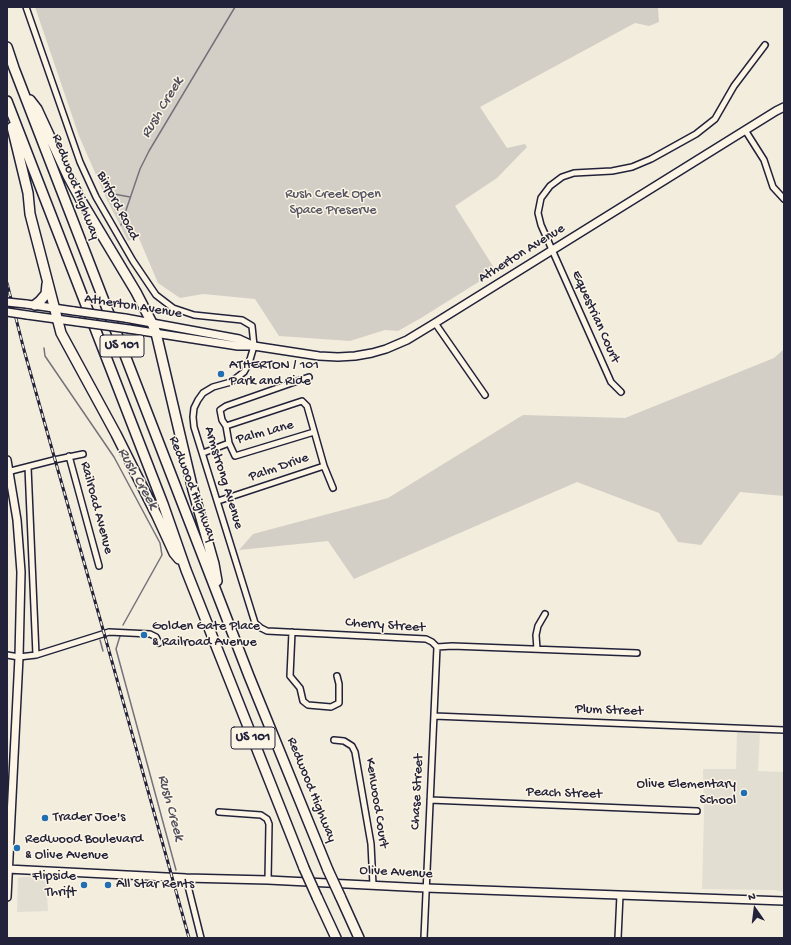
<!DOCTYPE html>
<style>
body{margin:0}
#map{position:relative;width:791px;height:945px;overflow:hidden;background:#f3edde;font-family:"Gochi Hand",sans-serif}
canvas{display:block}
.frame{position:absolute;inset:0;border:8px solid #22223b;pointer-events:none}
.north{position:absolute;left:735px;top:889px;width:40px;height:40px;-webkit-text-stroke:3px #fcf5e5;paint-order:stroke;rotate:346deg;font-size:11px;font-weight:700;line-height:16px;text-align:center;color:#22223b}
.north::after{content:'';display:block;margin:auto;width:14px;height:18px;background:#22223b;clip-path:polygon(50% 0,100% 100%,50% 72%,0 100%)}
</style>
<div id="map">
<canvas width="791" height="945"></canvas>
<div class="frame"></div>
<div class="north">N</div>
</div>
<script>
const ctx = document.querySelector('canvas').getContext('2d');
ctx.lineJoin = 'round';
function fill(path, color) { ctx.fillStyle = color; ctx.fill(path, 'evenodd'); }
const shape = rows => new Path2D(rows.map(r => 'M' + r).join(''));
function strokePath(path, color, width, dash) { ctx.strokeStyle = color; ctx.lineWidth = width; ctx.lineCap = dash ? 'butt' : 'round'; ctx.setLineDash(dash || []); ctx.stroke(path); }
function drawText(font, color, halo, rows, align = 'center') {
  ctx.font = font + ' "Gochi Hand",sans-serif'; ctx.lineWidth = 3; ctx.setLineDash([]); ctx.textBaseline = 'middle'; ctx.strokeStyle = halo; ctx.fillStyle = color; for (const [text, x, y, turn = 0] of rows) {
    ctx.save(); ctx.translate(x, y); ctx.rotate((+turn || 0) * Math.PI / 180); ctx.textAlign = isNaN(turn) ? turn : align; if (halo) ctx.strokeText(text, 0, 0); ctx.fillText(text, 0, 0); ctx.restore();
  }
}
const built = shape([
 [737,732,760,732,758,771,784,772,784,892,775,890,702,889,704,813,703,769,736,769],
 [23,877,46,878,48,911,17,912,18,878]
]);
const green = shape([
 [35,7,658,7,659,22,649,26,635,23,480,107,507,148,525,144,527,147,497,178,455,206,496,271,421,318,398,331,385,330,350,341,279,336,255,299,203,294,180,298,158,283,138,236,128,241,107,200,79,136],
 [784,349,784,496,740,492,701,545,678,542,659,513,577,482,354,579,328,541,239,550,253,534,388,498,523,415,625,418,774,358]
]);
const stream = shape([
 [103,192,130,197],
 [121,225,140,169,149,151,235,7],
 [44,348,45,356,114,457,160,543,162,555,123,625],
 [120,636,116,649,176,870],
 [100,640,103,651]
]);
const street = shape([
 [26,7,80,162,96,197,133,261,156,295,173,308,194,315,242,320,252,326,254,346,249,363,244,372,231,382,213,387,203,393,198,400,194,408,193,417,194,427,255,623,261,628,267,631,426,639,432,642,437,647,452,646,637,653],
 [745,130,764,160,773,187,784,199],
 [435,323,485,395],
 [621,392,611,382,541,225,538,213,541,198,550,186,562,177,574,173,612,171,632,167,651,159,696,134,715,119,734,86,765,45],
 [226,426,222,420,220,410,226,406,309,377],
 [314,432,235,456,229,443,226,426,302,401,307,406,324,466,333,488],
 [203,453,229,443],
 [69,456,99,566],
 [28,467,36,655],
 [7,472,54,460,83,454],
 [218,501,324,466],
 [292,632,290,676,300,688,303,701,308,705,331,707,339,703,339,684,337,676],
 [537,649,536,635,538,626,545,614],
 [7,655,19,657,36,655,109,632,150,634,156,637,159,643],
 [434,716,784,730],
 [334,740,344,741,352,746,355,752,371,844,373,885],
 [430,800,697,811],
 [219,812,261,815,267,819,269,824,268,880],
 [186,878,201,938],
 [424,938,437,647],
 [618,938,620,895]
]);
const secondary = shape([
 [26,304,74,311],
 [27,315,78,322],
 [125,318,239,339,252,345],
 [129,329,238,346,254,346,319,356,338,357,355,356,372,353,386,349,407,340,435,323,776,111,784,107],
 [7,460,17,520,21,572,19,657,7,897],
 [7,869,186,878,268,880,426,888,784,901]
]);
const highway = shape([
 [7,47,14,68,249,676,328,870],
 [30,100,37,109,68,176,82,202,136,292,152,323,156,333,193,490,214,564,217,581],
 [7,101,163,504,186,570,304,868],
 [12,127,28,193,30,214,61,333,116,434,157,516,174,553,179,559],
 [35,305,40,301,46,294,47,284],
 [340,896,359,938],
 [317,897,336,938]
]);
const rail = shape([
 [7,283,24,350,104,633,189,938]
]);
const secondaryBridge = shape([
 [7,302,26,304],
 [74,311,125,318],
 [7,312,27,315],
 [78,322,129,329]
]);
const highwayBridge = shape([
 [304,868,317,897],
 [328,870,340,896]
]);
const markers = [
 [221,374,4,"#1f6fb2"],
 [144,635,4,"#1f6fb2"],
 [744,793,4,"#1f6fb2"],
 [45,818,4,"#1f6fb2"],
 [17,848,4,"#1f6fb2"],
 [84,885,4,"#1f6fb2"],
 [108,885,4,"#1f6fb2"]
];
const shields = [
 [122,346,44],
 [253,738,44]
];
const shieldNames = [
 ["US 101",122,346],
 ["US 101",253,738]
];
const streetNames = [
 ["Redwood Highway",75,187,69],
 ["Binford Road",117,206,62],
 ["Atherton Avenue",522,254,-32],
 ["Atherton Avenue",133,307,9],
 ["Equestrian Court",595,317,66],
 ["Palm Lane",265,433,-15],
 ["Palm Drive",279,468,-19],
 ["Armstrong Avenue",223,478,73],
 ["Redwood Highway",192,489,69],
 ["Railroad Avenue",96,508,75],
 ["Cherry Street",385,626,4],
 ["Plum Street",609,711,2],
 ["Redwood Highway",311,790,68],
 ["Chase Street",418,792,-87],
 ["Peach Street",564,794,2],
 ["Kenwood Court",376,803,81],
 ["Olive Avenue",396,873,3]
];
const parkNames = [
 ["Rush Creek Open",333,195],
 ["Space Preserve",333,211]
];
const poiNames = [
 ["ATHERTON / 101",229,366],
 ["Park and Ride",229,382],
 ["Golden Gate Place",152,627],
 ["& Railroad Avenue",152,643],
 ["Olive Elementary",736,785,"right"],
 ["School",736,801,"right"],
 ["Trader Joe's",53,818],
 ["Redwood Boulevard",25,840],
 ["& Olive Avenue",25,856],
 ["Flipside",76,877,"right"],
 ["Thrift",76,893,"right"],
 ["All Star Rents",116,885]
];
const waterNames = [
 ["Rush Creek",163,108,-59],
 ["Rush Creek",137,479,61],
 ["Rush Creek",170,808,75]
];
fill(built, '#e3ded2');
fill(green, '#d4cfc6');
strokePath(stream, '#75727b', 1.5);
strokePath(street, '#22223b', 8);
strokePath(secondary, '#22223b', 10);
strokePath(highway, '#22223b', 12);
strokePath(street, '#fcf5e5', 5);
strokePath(secondary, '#fcf5e5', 7);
strokePath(highway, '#fcf5e5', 9);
strokePath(rail, '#22223b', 3);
strokePath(rail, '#fcf5e5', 1.5, [4.5]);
strokePath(secondaryBridge, '#22223b', 10, []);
strokePath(highwayBridge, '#22223b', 12, []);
strokePath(secondaryBridge, '#fcf5e5', 7);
strokePath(highwayBridge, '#fcf5e5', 9);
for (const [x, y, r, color] of markers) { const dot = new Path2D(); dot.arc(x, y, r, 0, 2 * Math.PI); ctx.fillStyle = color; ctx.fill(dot); strokePath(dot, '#fcf5e5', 1.5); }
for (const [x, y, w] of shields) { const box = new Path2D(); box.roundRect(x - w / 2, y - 11, w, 22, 3); ctx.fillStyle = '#fcf5e5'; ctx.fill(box); strokePath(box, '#22223b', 1); }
drawText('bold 13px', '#22223b', null, shieldNames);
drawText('14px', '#22223b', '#fcf5e5', streetNames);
drawText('14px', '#575665', '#fcf5e5', parkNames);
drawText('14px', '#22223b', '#fcf5e5', poiNames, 'left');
drawText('italic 15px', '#525160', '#fcf5e5', waterNames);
</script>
